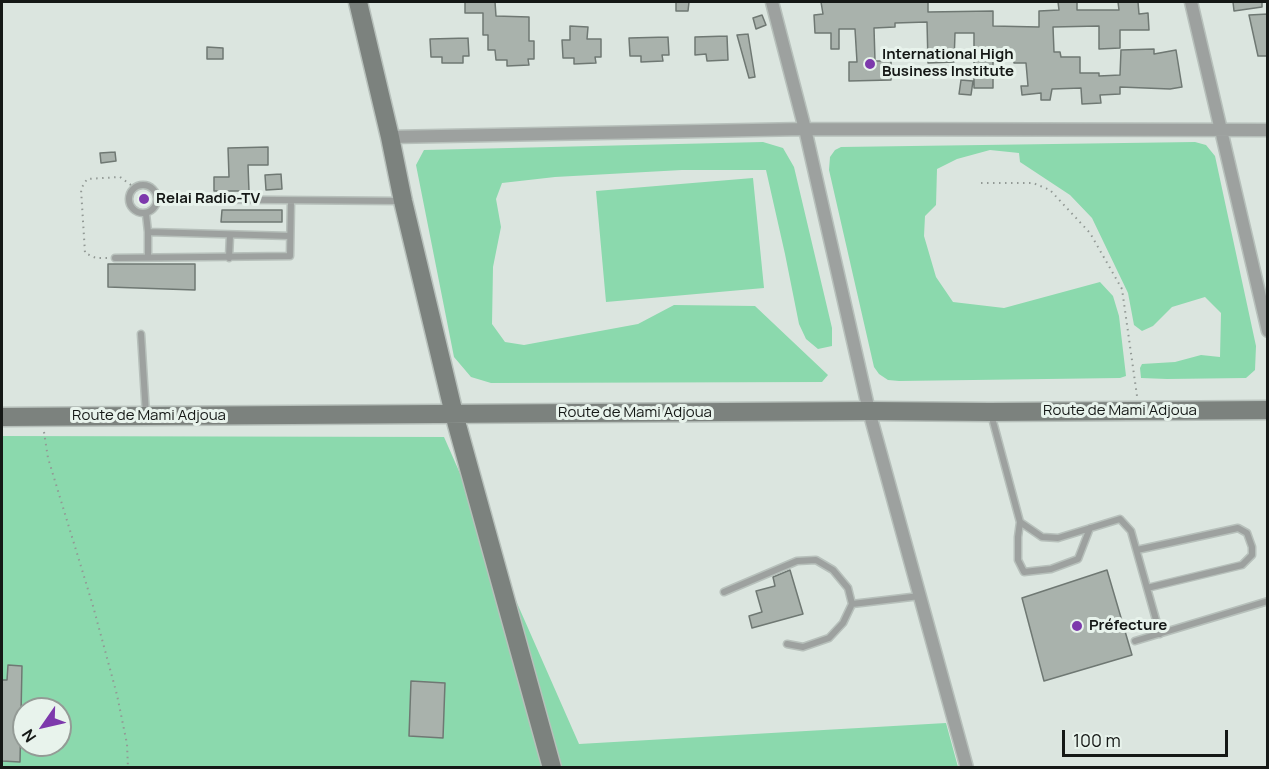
<!DOCTYPE html>
<meta charset="utf-8">
<style>
body{margin:0}
#map{position:relative;width:1269px;height:769px;overflow:hidden;background:#dbe5df;font-family:Manrope,sans-serif}
canvas{display:block}
.frame{position:absolute;inset:0;border:3px solid #151816;pointer-events:none}
.north{position:absolute;left:12px;top:697px;width:60px;height:60px;box-sizing:border-box;background:#e8f3ec;border:2px solid #949b96;border-radius:50%;rotate:236deg;font-size:16px;font-weight:700;line-height:24px;text-align:center;color:#151816}
.north::after{content:'';display:block;margin:auto;width:21px;height:27px;background:#7d39ac;clip-path:polygon(50% 0,100% 100%,50% 72%,0 100%)}
.scale{position:absolute;left:1062px;top:730px;width:166px;height:27px;box-sizing:border-box;border:3px solid #151816;border-top:0;padding-left:8px;font-size:18px;line-height:21px;white-space:nowrap;color:#151816;-webkit-text-stroke:4px #e8f3ec;paint-order:stroke}
</style>
<div id="map">
<canvas width="1269" height="769"></canvas>
<div class="frame"></div>
<div class="north">N</div>
<div class="scale">100 m</div>
</div>
<script>
const ctx = document.querySelector('canvas').getContext('2d');
ctx.lineJoin = 'round';
function fill(path, color) { ctx.fillStyle = color; ctx.fill(path, 'evenodd'); }
const shape = rows => new Path2D(rows.map(r => 'M' + r).join(''));
function strokePath(path, color, width, dash) { ctx.strokeStyle = color; ctx.lineWidth = width; ctx.lineCap = dash ? 'butt' : 'round'; ctx.setLineDash(dash || []); ctx.stroke(path); }
function drawText(font, color, halo, rows, align = 'center') {
  ctx.font = font + ' Manrope,sans-serif'; ctx.lineWidth = 6; ctx.setLineDash([]); ctx.textBaseline = 'middle'; ctx.strokeStyle = halo; ctx.fillStyle = color; for (const [text, x, y, turn = 0] of rows) {
    ctx.save(); ctx.translate(x, y); ctx.rotate((+turn || 0) * Math.PI / 180); ctx.textAlign = isNaN(turn) ? turn : align; if (halo) ctx.strokeText(text, 0, 0); ctx.fillText(text, 0, 0); ctx.restore();
  }
}
const green = shape([
 [763,142,783,148,794,167,832,328,832,346,818,349,806,339,799,324,785,254,766,170,682,170,555,177,502,183,496,199,501,227,493,267,492,324,505,342,524,345,638,324,674,305,755,306,828,375,822,382,491,383,471,377,454,357,416,165,424,150],
 [1195,142,1206,145,1215,156,1256,346,1255,370,1246,378,1167,379,1141,378,1140,368,1142,364,1175,362,1201,355,1220,357,1221,313,1205,297,1172,307,1153,326,1142,331,1134,325,1128,293,1092,218,1070,195,1020,162,1019,153,990,150,957,159,937,169,936,205,925,216,924,236,936,277,953,302,1004,308,1100,282,1113,296,1119,316,1126,376,1120,378,899,381,888,380,879,374,874,367,829,170,830,157,835,150,841,147],
 [753,178,764,288,606,302,596,191],
 [2,436,444,437,579,744,946,723,958,767,2,768],
 [24,709,60,709,60,745,24,745]
]);
const building = shape([
 [465,2,495,2,496,16,529,17,529,41,534,41,534,59,528,59,529,65,507,66,507,60,496,60,495,50,488,50,488,35,483,35,483,13,465,13,465,2],
 [676,2,689,2,688,11,676,11,676,2],
 [821,2,928,2,928,12,993,11,993,26,1039,27,1039,11,1059,10,1058,2,1077,2,1077,10,1119,10,1118,2,1138,2,1139,14,1148,13,1149,30,1120,30,1120,48,1099,49,1099,26,1053,27,1054,52,1060,52,1061,57,1080,57,1080,73,1099,73,1099,76,1120,75,1121,50,1154,49,1154,54,1176,50,1182,87,1170,89,1120,87,1120,94,1100,95,1101,103,1082,104,1081,88,1052,89,1050,100,1041,100,1041,93,1022,95,1021,86,1028,86,1026,63,1014,63,1014,60,993,60,993,88,974,88,974,33,955,33,954,62,928,63,927,22,895,23,895,27,874,28,875,61,891,61,891,80,849,81,849,62,857,62,855,29,839,29,839,49,831,49,831,33,815,33,814,15,823,14,821,2],
 [1233,2,1262,2,1262,7,1234,11,1233,2],
 [1268,14,1268,56,1258,56,1249,15,1268,14],
 [762,15,766,25,756,29,753,18,762,15],
 [570,26,588,27,587,39,601,39,601,57,595,57,596,63,574,64,574,58,563,58,562,40,570,40,570,26],
 [748,34,755,77,749,78,737,35,748,34],
 [727,36,728,60,707,61,706,54,695,55,695,37,727,36],
 [668,37,669,55,662,55,663,61,641,62,641,56,630,56,629,38,668,37],
 [468,38,469,56,463,56,463,63,442,63,442,57,431,57,430,39,468,38],
 [207,47,223,48,223,59,207,59,207,47],
 [961,80,973,81,971,95,959,94,961,80],
 [268,147,268,165,248,165,249,191,214,191,214,177,229,177,228,148,268,147],
 [115,152,116,161,101,163,100,153,115,152],
 [281,174,282,189,266,190,265,175,281,174],
 '138.5 199a5.5 5.5 0 1 1 11 0a5.5 5.5 0 1 1-11 0Z',
 [222,210,282,210,282,222,221,222,222,210],
 [108,264,195,264,195,290,108,287,108,264],
 [790,570,803,614,752,628,749,616,762,612,756,591,775,586,773,577,790,570],
 [1107,570,1132,655,1044,681,1022,598,1107,570],
 [8,665,22,666,20,762,2,761,2,680,7,680,8,665],
 [411,681,445,683,443,738,409,736,411,681]
]);
const path = shape([
 [981,183,1033,183,1050,190,1090,233,1122,289,1137,396],
 [107,258,96,258,85,253,81,189,87,179,120,177,135,188],
 [44,432,48,458,93,606,117,695,127,744,128,768]
]);
const lane = shape([
 '129 199a14 14 0 1 1 28 0a14 14 0 1 1-28 0Z',
 [158,199,400,201],
 [146,214,148,232,148,257],
 [148,232,290,236],
 [115,258,290,256,291,201],
 [229,258,230,235],
 [141,334,146,415],
 [991,414,1020,522,1042,537,1058,538,1120,519,1131,531,1160,634],
 [1020,522,1018,537,1018,560,1024,572,1051,569,1078,559,1090,528],
 [1137,550,1238,528,1247,533,1252,547,1252,555,1242,565,1147,588],
 [724,592,797,561,816,560,833,570,848,588,852,604,920,596],
 [1135,641,1268,601],
 [787,644,803,647,829,638,843,623,852,604]
]);
const street = shape([
 [772,2,805,129,869,411,967,768],
 [1191,2,1268,331],
 [390,137,805,129,1268,130]
]);
const secondary = shape([
 [358,2,390,137,403,201,454,414,552,768],
 [2,417,869,411,990,412,1268,410]
]);
const markers = [
 [870,64,6,"#7d39ac"],
 [144,199,6,"#7d39ac"],
 [1077,626,6,"#7d39ac"]
];
const poiNames = [
 ["International High",882,55],
 ["Business Institute",882,72],
 ["Relai Radio-TV",156,199],
 ["Préfecture",1089,626]
];
const streetNames = [
 ["Route de Mami Adjoua",1120,411],
 ["Route de Mami Adjoua",635,413],
 ["Route de Mami Adjoua",149,416]
];
fill(green, '#8bd9ad');
fill(building, '#a9b2ac');
strokePath(building, '#6f7873', 1.5);
strokePath(lane, '#b7c0bb', 9);
strokePath(street, '#b7c0bb', 15);
strokePath(secondary, '#b7c0bb', 21);
strokePath(path, '#929995', 2, [1.5, 4.5]);
strokePath(lane, '#9da19f', 6);
strokePath(street, '#9da19f', 12);
strokePath(secondary, '#7c827e', 18);
for (const [x, y, r, color] of markers) { const dot = new Path2D(); dot.arc(x, y, r, 0, 2 * Math.PI); ctx.fillStyle = color; ctx.fill(dot); strokePath(dot, '#e8f3ec', 2); }
drawText('bold 15px', '#151816', '#e8f3ec', poiNames, 'left');
drawText('15px', '#151816', '#e8f3ec', streetNames);
</script>
